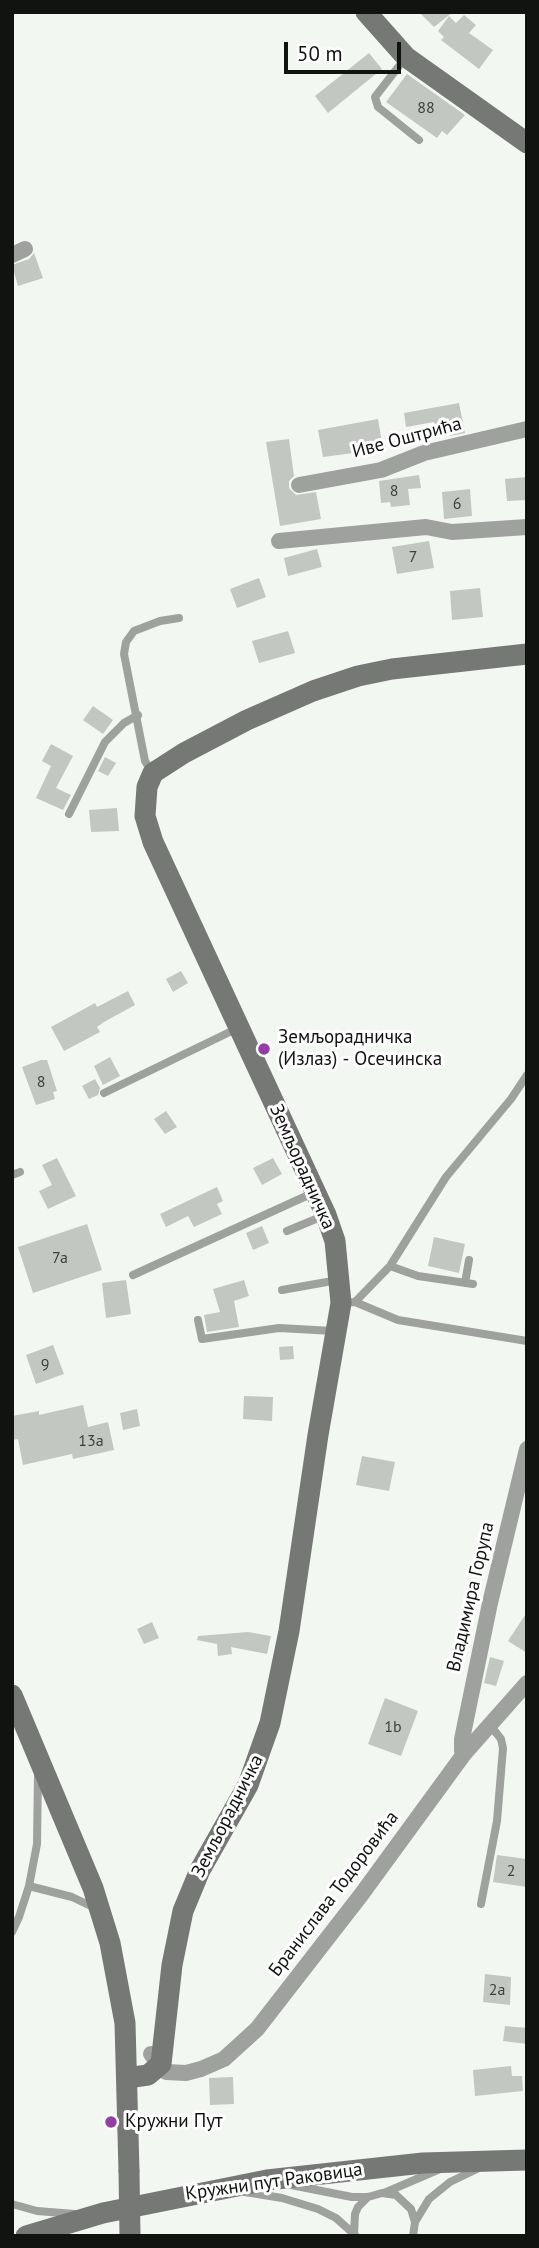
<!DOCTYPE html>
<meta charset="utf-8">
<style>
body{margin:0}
#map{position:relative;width:539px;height:2248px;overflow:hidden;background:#f3f7f2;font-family:"PT Sans",sans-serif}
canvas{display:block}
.frame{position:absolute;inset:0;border:14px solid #111311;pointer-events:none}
.scale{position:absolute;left:284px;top:42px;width:117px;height:32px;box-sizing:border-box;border:4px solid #111311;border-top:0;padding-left:9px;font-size:21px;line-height:24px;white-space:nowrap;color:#111311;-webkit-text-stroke:5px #fff;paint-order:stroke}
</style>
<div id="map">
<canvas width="539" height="2248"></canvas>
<div class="frame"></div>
<div class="scale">50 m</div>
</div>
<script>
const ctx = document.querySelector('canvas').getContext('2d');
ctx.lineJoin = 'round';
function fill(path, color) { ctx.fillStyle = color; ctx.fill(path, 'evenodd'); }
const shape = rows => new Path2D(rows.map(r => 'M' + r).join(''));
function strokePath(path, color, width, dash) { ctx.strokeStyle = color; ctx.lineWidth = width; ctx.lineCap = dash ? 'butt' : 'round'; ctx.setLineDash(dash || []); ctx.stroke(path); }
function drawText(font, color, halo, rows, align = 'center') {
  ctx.font = font + ' "PT Sans",sans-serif'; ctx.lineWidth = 6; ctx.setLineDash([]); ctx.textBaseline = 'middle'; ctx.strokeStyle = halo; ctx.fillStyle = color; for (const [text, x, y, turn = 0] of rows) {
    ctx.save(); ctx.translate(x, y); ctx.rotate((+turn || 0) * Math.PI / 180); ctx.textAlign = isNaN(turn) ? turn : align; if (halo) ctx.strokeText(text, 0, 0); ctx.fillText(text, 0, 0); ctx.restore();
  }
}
const building = shape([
 [419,12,453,12,434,27],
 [464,15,476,25,469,33,493,50,479,69,441,40,444,37,438,31,449,16,456,23],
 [369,53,382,69,328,113,315,96],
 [407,74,465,115,447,135,442,131,437,138,386,102],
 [34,253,43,278,18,286,12,265,29,259],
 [459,403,465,433,450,436,449,434,443,435,442,433,436,434,434,422,406,427,404,413],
 [378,419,383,449,323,457,318,430],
 [289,439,294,476,289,481,289,488,296,495,316,492,321,519,280,526,266,442],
 [419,475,421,488,408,489,410,505,391,507,390,502,381,503,379,481],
 [527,477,527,500,507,501,505,479],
 [470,489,472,516,444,519,442,492],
 [429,541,434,568,397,574,392,547],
 [317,549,322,567,288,576,284,558],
 [259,578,266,597,237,608,230,589],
 [480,588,483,617,452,620,450,591],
 [288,631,295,653,259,663,252,641],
 [93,706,113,720,103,734,83,720],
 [51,744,73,756,56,788,71,795,63,810,36,798,51,766,42,761],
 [105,757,116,763,108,776,98,771],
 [117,808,119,831,91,832,89,810],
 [181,971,188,983,173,992,166,979],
 [128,991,135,1005,104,1022,97,1027,100,1032,64,1051,51,1027,95,1003,97,1007],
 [110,1057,120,1076,103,1085,94,1066],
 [41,1060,47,1060,57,1091,53,1092,55,1099,36,1105,22,1067],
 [95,1079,100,1088,98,1095,89,1099,82,1086],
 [166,1111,177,1127,165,1134,154,1119],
 [57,1158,76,1196,48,1209,39,1191,52,1185,42,1165],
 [273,1158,282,1174,262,1185,253,1168],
 [217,1187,223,1201,217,1204,222,1214,194,1227,188,1216,166,1227,160,1214],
 [87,1224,102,1270,33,1293,18,1247],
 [262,1226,269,1243,253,1250,246,1233],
 [434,1237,465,1244,459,1273,428,1266],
 [126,1280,131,1314,106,1318,102,1283],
 [244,1280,249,1296,234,1301,239,1327,207,1332,204,1315,220,1312,213,1289],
 [53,1345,64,1374,36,1384,26,1355],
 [293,1346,294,1359,280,1360,279,1347],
 [244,1396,273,1397,272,1421,243,1419],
 [83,1405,88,1427,108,1422,114,1450,73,1459,72,1454,23,1465,18,1439,12,1440,12,1416,39,1411,39,1415],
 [137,1409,140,1426,123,1430,120,1413],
 [362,1456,395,1462,389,1491,356,1485],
 [527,1612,527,1653,508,1641],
 [152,1622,159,1638,144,1644,137,1629],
 [248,1632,271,1636,267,1654,231,1647,232,1654,218,1656,217,1644,197,1640,198,1636],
 [490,1657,504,1661,496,1686,484,1683],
 [385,1698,418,1711,401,1756,368,1744],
 [497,1855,527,1859,527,1887,493,1882],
 [485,1974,511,1977,510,2005,483,2002],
 [505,2026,527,2028,527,2044,503,2041],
 [511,2066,512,2076,522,2076,523,2091,475,2096,473,2070],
 [233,2077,234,2104,210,2105,209,2078]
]);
const lane = shape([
 [406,57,375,97,378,107,419,140],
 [152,773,145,761,124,654,126,642,134,631,160,621,179,618],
 [69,814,105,742,124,723,138,715],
 [104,1093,238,1028],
 [12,1175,20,1172],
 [287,1231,323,1216],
 [390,1266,418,1276,473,1284],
 [133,1275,315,1192],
 [465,1283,469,1260],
 [282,1290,338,1280],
 [355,1302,398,1320,527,1341],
 [343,1303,355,1302,390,1266,446,1177,511,1099,527,1075],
 [198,1320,202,1339,279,1328,333,1331],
 [29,1886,72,1897,95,1908],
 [481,1904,497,1821,503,1748,501,1739,490,1725],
 [12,1932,19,1917,29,1886,37,1844,38,1774],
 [291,2185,352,2197,368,2197,382,2193,396,2195,411,2209,415,2222,413,2236],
 [245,2192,282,2198,318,2209,336,2218,355,2235],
 [384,2193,440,2169],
 [12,2204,37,2211,75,2214],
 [415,2222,429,2199,450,2182,477,2169],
 [354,2234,355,2214,358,2207,368,2197]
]);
const street = shape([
 [12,255,25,249],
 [299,485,381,470,424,453,527,429],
 [279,541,426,527,452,532,527,527],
 [464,1754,462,1751,462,1739,490,1603,527,1449],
 [151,2054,166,2072,186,2073,201,2069,224,2059,257,2029,361,1895,464,1754,527,1683]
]);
const secondary = shape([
 [366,12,406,57,527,143],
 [12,1695,93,1888,110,1943,125,2023,129,2171],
 [127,2078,148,2075,161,2064,172,1965,183,1911,200,1870,248,1785,270,1723,289,1631,318,1435,341,1303,335,1241,326,1215,153,842,145,816,147,787,153,773,184,753,247,720,313,691,358,676,392,669,527,654],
 [26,2236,103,2213,267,2180,423,2163,527,2160]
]);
const secondaryBridge = shape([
 [129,2171,130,2236]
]);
const markers = [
 [264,1049,7,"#973ca7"],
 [111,2122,7,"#973ca7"]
];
const numberNames = [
 ["88",426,108],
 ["8",394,491],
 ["6",457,504],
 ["7",413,557],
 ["8",41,1082],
 ["7a",60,1258],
 ["9",45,1365],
 ["13a",91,1441],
 ["1b",393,1727],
 ["2",511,1871],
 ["2a",497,1990]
];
const streetNames = [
 ["Иве Оштрића",407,438,-15],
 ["Земљорадничка",302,1167,66],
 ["Владимира Горупа",471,1597,-77],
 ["Земљорадничка",228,1816,-63],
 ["Бранислава Тодоровића",334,1894,-53],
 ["Кружни пут Раковица",274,2182,-8]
];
const poiNames = [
 ["Земљорадничка",278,1038],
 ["(Излаз) - Осечинска",278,1060],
 ["Кружни Пут",125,2122]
];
fill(building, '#c3c7c2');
strokePath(lane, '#9fa19e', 8);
strokePath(street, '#9fa19e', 16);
strokePath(secondary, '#757875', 21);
strokePath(secondaryBridge, '#757875', 21);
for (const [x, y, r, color] of markers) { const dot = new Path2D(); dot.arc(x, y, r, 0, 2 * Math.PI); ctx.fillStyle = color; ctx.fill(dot); strokePath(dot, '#fff', 2.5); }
drawText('16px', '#3e403d', null, numberNames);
drawText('19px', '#111311', '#fff', streetNames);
drawText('19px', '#111311', '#fff', poiNames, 'left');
</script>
